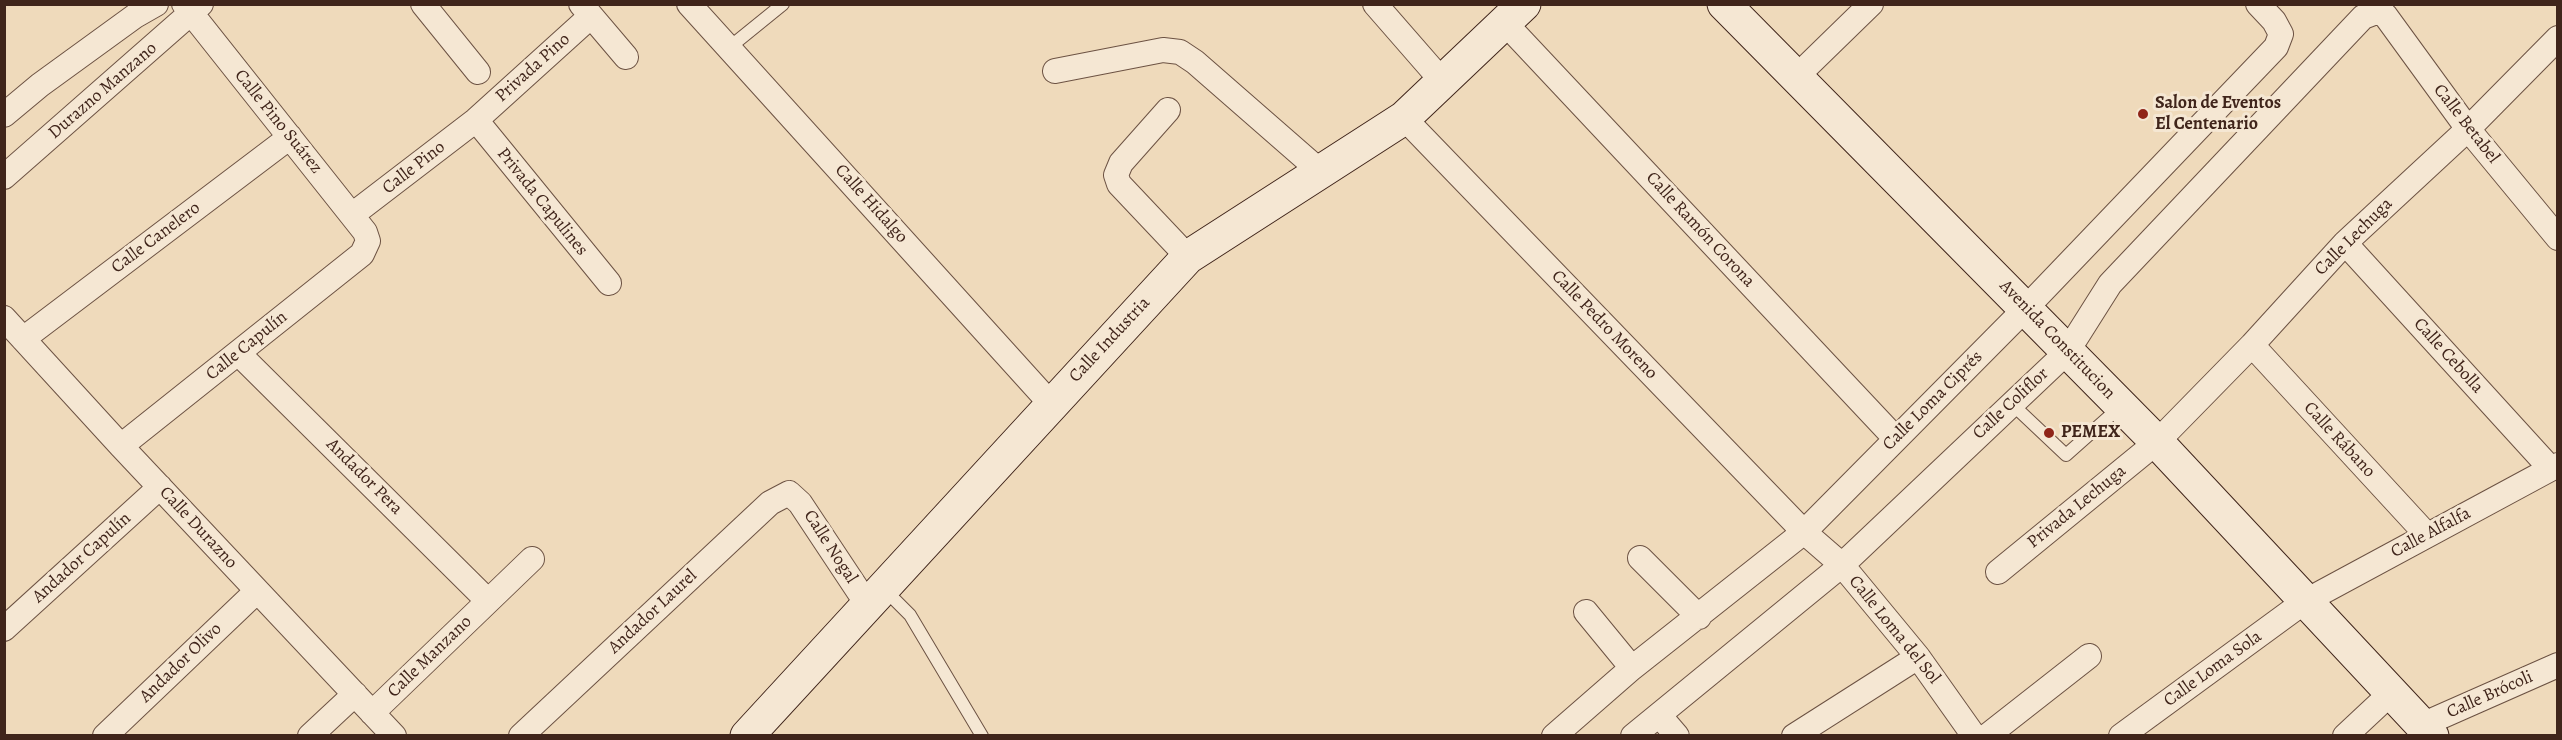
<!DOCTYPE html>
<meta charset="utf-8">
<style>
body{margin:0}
#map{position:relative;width:2562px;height:740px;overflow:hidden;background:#efdabb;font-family:Alegreya,serif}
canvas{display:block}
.frame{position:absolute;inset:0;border:6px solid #40251b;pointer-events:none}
</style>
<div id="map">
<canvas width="2562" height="740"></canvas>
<div class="frame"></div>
</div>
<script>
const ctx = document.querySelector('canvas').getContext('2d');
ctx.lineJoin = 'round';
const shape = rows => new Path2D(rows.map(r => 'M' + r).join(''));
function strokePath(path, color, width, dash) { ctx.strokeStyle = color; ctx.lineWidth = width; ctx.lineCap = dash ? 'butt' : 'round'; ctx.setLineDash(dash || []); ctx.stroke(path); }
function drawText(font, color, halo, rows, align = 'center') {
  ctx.font = font + ' Alegreya,serif'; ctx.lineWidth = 6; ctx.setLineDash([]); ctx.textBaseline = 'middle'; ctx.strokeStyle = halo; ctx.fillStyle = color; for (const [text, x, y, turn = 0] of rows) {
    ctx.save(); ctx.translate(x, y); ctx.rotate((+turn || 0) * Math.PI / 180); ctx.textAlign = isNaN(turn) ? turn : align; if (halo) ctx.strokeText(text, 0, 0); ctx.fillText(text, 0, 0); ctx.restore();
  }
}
const lane = shape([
 [730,47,783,4],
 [2012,404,2066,455,2120,407],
 [883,588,910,615,982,736]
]);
const street = shape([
 [423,4,478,72],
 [581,4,626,57],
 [689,4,1051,404],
 [1375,4,1443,82],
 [1505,23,1895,438],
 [1055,71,1163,50,1180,52,1195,62,1321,172],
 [1796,77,1871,4],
 [1168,110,1121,163,1116,175,1119,184,1188,257],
 [4,115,40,85,135,16,156,4],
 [1404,118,1804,532,1842,565,1918,657,1974,736],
 [476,120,609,283],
 [4,177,201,4],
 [352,215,476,120,591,16],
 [2345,243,2551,469],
 [4,318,121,446,394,736],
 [23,339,290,137],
 [2252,345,2427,535],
 [239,354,488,601],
 [121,446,362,254,368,241,365,232,184,4],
 [1640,558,1699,617],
 [1998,572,2157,442,2252,345,2345,243,2468,129,2558,38],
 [1586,612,1632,668],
 [4,629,160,487],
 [372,713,532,559],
 [1659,715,1677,736],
 [2422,725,2558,665],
 [105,736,257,591],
 [310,736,355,694],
 [521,736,770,503,789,493,800,503,867,604],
 [1554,736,1632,668,1804,532,2026,308,2276,47,2281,34,2274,21,2258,4],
 [1633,736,1842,565,2067,352,2110,284,2363,17,2376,12,2385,15,2468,129,2558,238],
 [1794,736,1918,657],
 [1987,736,2089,656],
 [2121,736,2304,602,2558,465],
 [2345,736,2391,693]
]);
const secondary = shape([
 [1724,4,2157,442,2432,736],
 [747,736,1188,257,1404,118,1524,4]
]);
const markers = [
 [2143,114,6,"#8f2418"],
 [2049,433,6,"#8f2418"]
];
const streetNames = [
 ["Privada Pino",533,68,-42],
 ["Durazno Manzano",103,91,-41],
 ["Calle Pino Suárez",278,122,51],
 ["Calle Betabel",2466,124,52],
 ["Calle Pino",414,168,-38],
 ["Privada Capulines",542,202,51],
 ["Calle Hidalgo",871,204,48],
 ["Calle Ramón Corona",1700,230,47],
 ["Calle Lechuga",2354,237,-45],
 ["Calle Canelero",156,238,-37],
 ["Calle Pedro Moreno",1604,325,46],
 ["Calle Industria",1110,340,-47],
 ["Avenida Constitucion",2057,340,46],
 ["Calle Capulín",247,346,-39],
 ["Calle Cebolla",2448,356,48],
 ["Calle Loma Ciprés",1933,401,-45],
 ["Calle Coliflor",2011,404,-43],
 ["Calle Rábano",2339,440,47],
 ["Andador Pera",364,477,45],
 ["Privada Lechuga",2077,507,-39],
 ["Calle Durazno",198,528,47],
 ["Calle Alfalfa",2431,533,-28],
 ["Calle Nogal",830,547,57],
 ["Andador Capulín",82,558,-42],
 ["Andador Laurel",653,612,-43],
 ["Calle Loma del Sol",1894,630,51],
 ["Calle Manzano",430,657,-44],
 ["Andador Olivo",181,663,-44],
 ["Calle Loma Sola",2213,669,-36],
 ["Calle Brócoli",2490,695,-24]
];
const poiNames = [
 ["Salon de Eventos",2155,104],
 ["El Centenario",2155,125],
 ["PEMEX",2061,433]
];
strokePath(lane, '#6c5243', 14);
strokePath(street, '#6c5243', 26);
strokePath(secondary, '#40251b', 35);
strokePath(lane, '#f5e7d3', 12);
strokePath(street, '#f5e7d3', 24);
strokePath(secondary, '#f5e7d3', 33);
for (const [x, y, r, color] of markers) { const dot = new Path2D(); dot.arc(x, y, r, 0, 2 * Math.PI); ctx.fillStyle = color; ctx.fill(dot); strokePath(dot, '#f5e7d3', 2); }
drawText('18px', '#40251b', '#f5e7d3', streetNames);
drawText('bold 18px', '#40251b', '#f5e7d3', poiNames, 'left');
</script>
